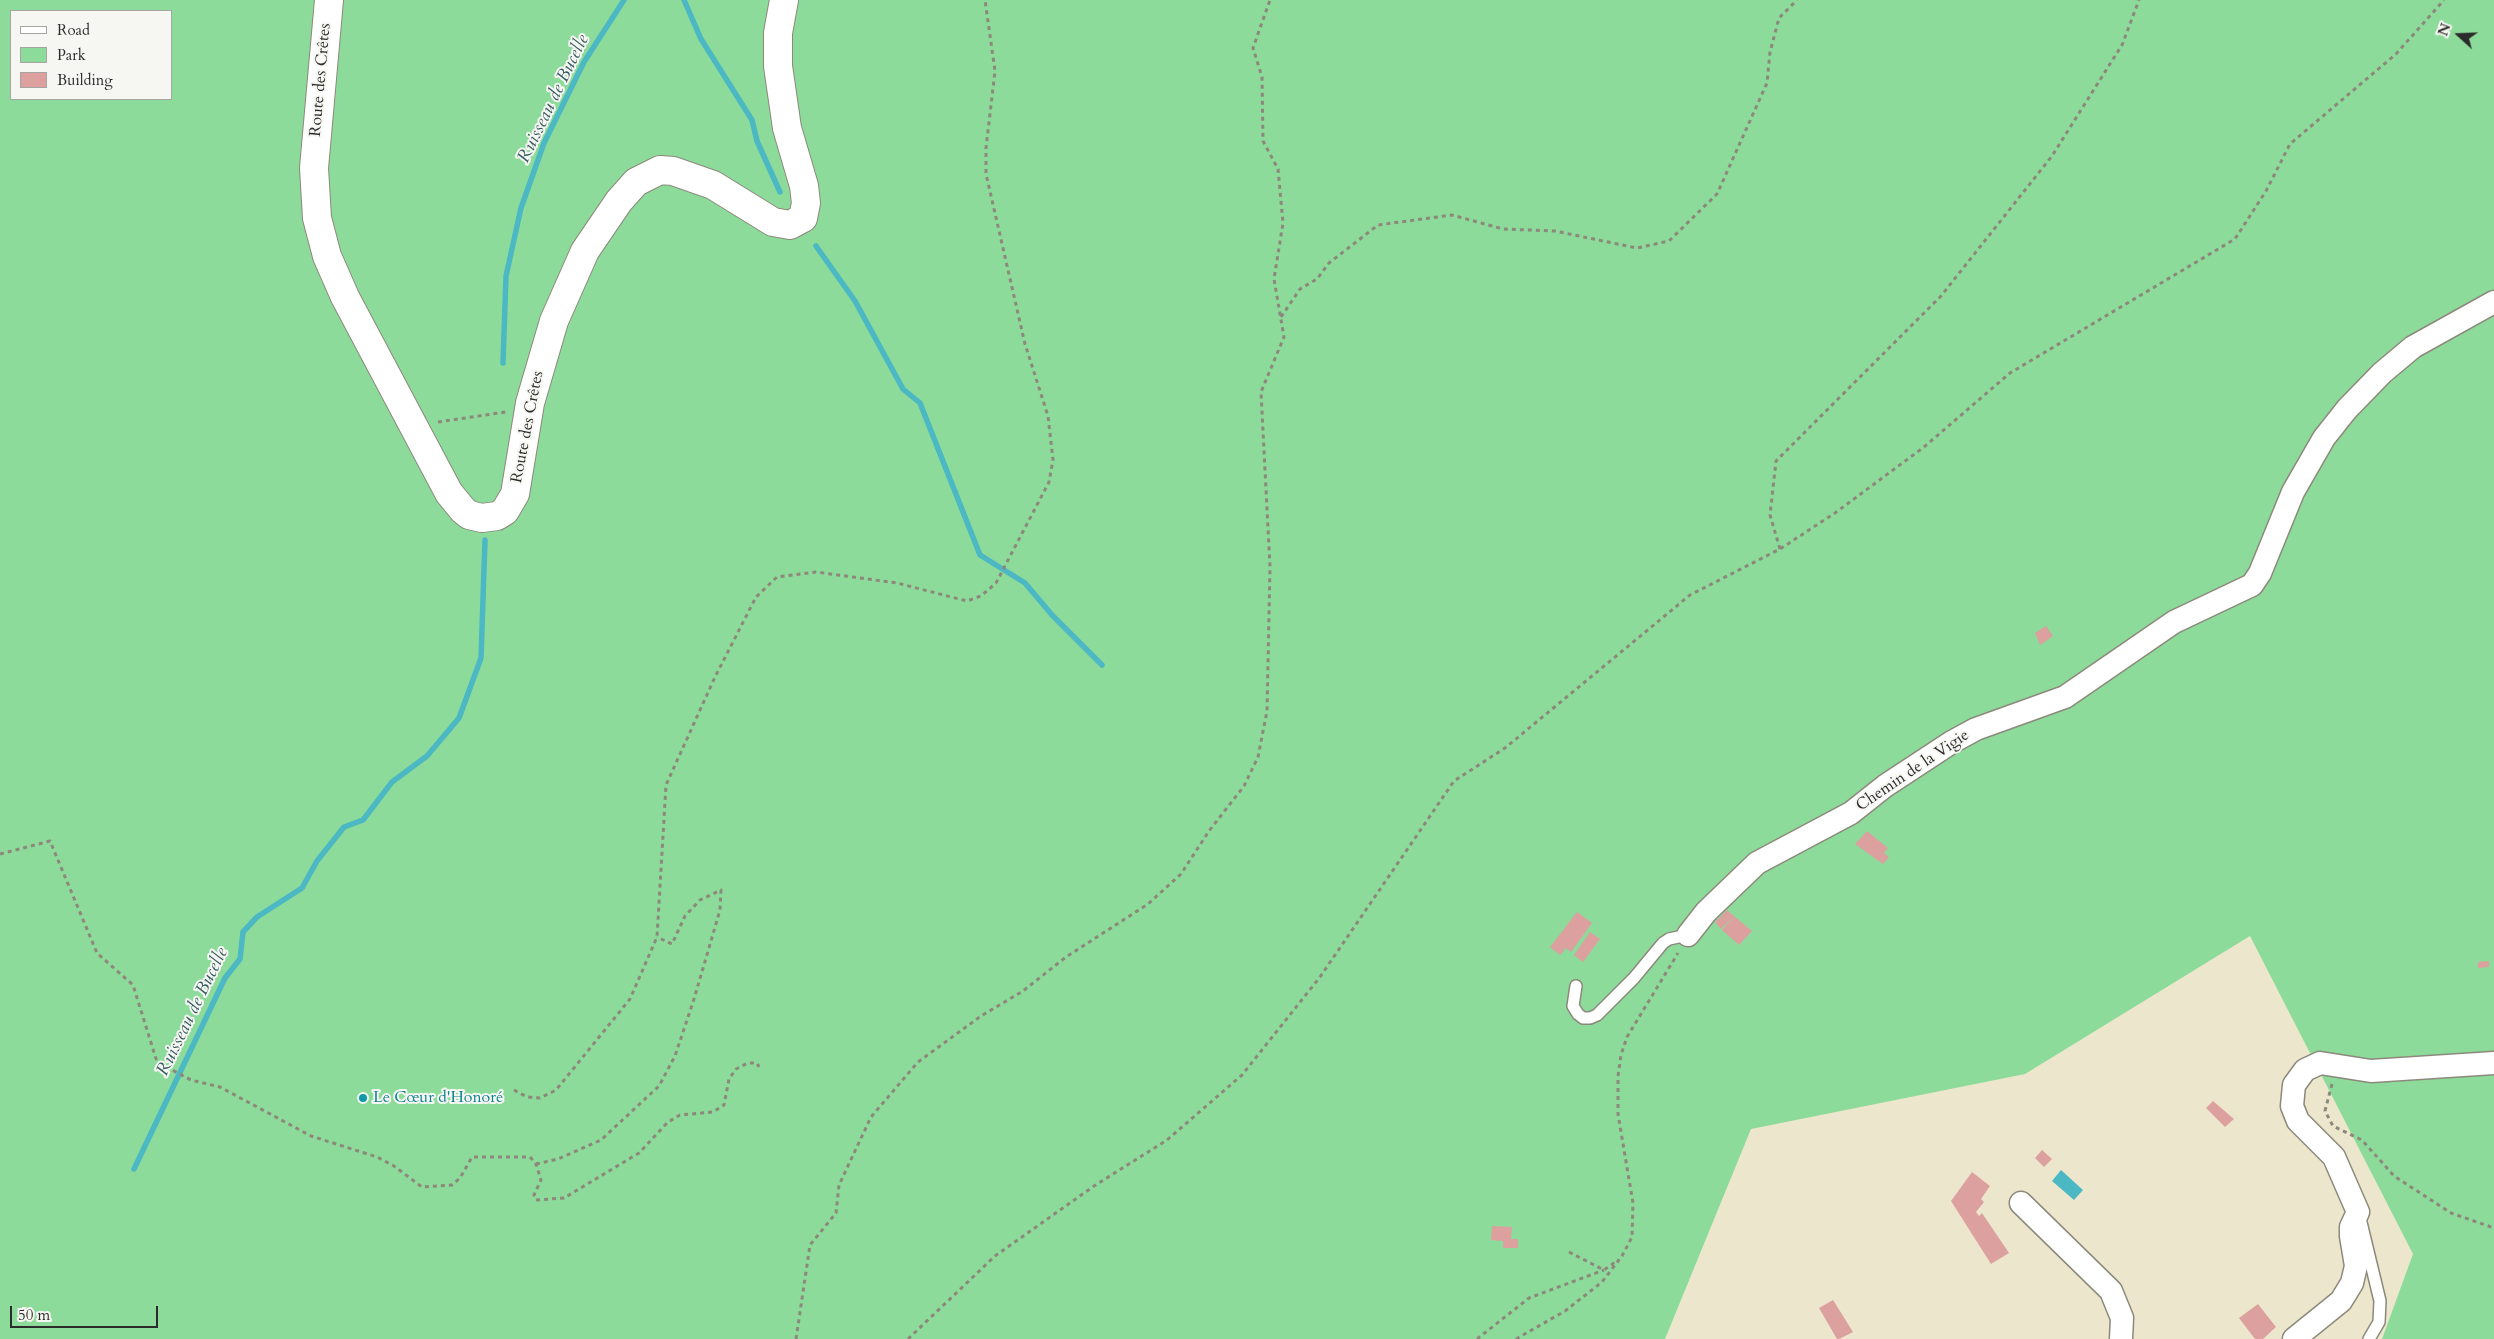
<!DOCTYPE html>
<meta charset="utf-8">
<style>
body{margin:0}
#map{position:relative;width:2494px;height:1339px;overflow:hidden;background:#ece7cc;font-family:Cardo,serif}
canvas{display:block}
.legend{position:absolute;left:10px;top:10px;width:162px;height:90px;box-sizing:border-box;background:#f6f6f2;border:1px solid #a5a5a2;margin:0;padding:6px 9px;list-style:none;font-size:15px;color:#2b2b2b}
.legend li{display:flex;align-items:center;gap:10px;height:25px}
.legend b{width:25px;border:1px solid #a5a5a2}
.north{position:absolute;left:2434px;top:10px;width:50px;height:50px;-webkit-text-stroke:4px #f6f6f2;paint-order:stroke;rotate:290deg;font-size:14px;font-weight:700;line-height:20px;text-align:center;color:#2b2b2b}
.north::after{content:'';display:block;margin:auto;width:18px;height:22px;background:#2b2b2b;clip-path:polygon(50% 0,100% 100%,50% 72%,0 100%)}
.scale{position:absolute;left:10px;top:1306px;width:148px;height:22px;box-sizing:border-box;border:2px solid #2b2b2b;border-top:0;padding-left:6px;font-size:15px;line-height:18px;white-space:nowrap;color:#2b2b2b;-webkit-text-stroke:4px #f6f6f2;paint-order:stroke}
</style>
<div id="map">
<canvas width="2494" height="1339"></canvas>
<ul class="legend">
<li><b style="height:6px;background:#fff"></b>Road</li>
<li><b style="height:14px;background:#8ddb9a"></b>Park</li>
<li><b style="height:14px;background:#dca09f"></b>Building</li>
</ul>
<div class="north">N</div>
<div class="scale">50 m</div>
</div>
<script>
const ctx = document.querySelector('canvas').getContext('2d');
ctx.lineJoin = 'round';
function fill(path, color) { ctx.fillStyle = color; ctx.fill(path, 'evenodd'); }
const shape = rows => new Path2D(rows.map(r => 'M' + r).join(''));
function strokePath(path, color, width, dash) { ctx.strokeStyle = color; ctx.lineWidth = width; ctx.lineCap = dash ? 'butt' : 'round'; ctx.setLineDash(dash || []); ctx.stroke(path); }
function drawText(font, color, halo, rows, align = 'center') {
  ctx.font = font + ' Cardo,serif'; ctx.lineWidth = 4; ctx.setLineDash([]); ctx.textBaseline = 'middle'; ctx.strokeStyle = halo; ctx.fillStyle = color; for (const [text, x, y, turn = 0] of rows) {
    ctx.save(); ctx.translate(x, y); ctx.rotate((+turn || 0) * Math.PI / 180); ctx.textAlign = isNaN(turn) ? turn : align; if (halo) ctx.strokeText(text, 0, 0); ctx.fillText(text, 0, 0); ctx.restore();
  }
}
const green = shape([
 [0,0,2494,0,2494,1339,2382,1339,2413,1254,2250,936,2025,1074,1751,1129,1665,1339,0,1339],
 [11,11,171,11,171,99,11,99]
]);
const water = shape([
 [2061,1170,2083,1190,2074,1200,2052,1181]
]);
const stream = shape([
 [684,0,701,39,752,120,757,141,780,192],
 [816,246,855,301,903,389,920,403,980,555,1025,583,1052,615,1102,665],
 [503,363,506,276,521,208,544,143,584,62,624,0],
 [134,1169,225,978,240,959,243,932,257,917,302,888,317,861,344,827,363,820,392,782,427,756,459,718,481,658,485,540]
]);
const building = shape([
 [2046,626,2053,636,2040,645,2035,633],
 [1867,831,1888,848,1884,853,1889,857,1883,864,1855,844],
 [1727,910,1734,916,1721,929,1715,922],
 [1577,912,1592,923,1571,952,1566,948,1560,955,1550,947],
 [1734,916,1752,931,1739,945,1722,930],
 [1590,932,1600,939,1583,962,1574,955],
 [2489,961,2489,967,2478,968,2478,962],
 [2213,1101,2234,1119,2225,1127,2206,1108],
 [2042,1150,2052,1159,2044,1167,2035,1158],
 [1972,1172,1990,1186,1981,1199,1984,1202,1976,1212,1979,1216,1982,1213,2009,1253,1991,1264,1951,1201],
 [1492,1226,1512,1227,1511,1239,1518,1239,1518,1248,1503,1248,1503,1241,1491,1240],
 [1833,1300,1853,1332,1839,1339,1837,1339,1819,1308],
 [2258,1304,2276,1327,2263,1339,2255,1339,2239,1318]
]);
const path = shape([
 [1281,317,1300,289,1317,279,1329,263,1378,225,1452,215,1503,229,1555,231,1637,248,1669,241,1717,194,1767,83,1770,52,1779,18,1797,0],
 [438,422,506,412],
 [1780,549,1770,515,1776,461,1941,296,2052,156,2122,45,2139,0],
 [0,854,50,841,97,953,133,985,157,1062,191,1080,220,1087,311,1136,377,1157,394,1166,422,1187,452,1185,460,1178,472,1157,530,1157,536,1164,541,1180,534,1195,536,1200,564,1198,639,1153,668,1122,680,1115,713,1112,724,1105,729,1079,736,1069,748,1063,757,1063,759,1067],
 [2332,1084,2325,1111,2333,1126,2362,1140,2394,1176,2451,1213,2494,1228],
 [514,1090,527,1097,540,1098,556,1090,630,999,657,937,666,785,715,677,756,597,777,577,816,572,897,583,967,601,981,596,996,583,1049,482,1053,460,1048,416,1025,344,986,174,986,148,995,71,985,0],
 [536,1164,558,1159,601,1140,659,1086,675,1056,694,999,720,910,721,890,700,900,685,916,672,944,657,937],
 [1569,1252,1604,1270,1618,1260],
 [796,1339,810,1245,836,1213,839,1185,871,1117,918,1062,981,1016,1023,991,1066,957,1148,904,1181,874,1209,831,1244,786,1258,757,1267,711,1270,567,1261,392,1284,337,1274,279,1283,223,1278,169,1263,141,1262,77,1253,48,1270,0],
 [908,1339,995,1256,1094,1186,1167,1140,1242,1075,1320,977,1454,781,1505,748,1690,595,1780,549,1835,513,1924,447,2010,373,2235,239,2266,191,2290,144,2396,54,2444,0],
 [1477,1339,1529,1298,1604,1270],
 [1516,1339,1565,1311,1602,1282,1622,1256,1632,1237,1633,1203,1618,1114,1618,1076,1621,1055,1627,1037,1678,953]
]);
const service = shape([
 [1576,986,1573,1006,1578,1014,1583,1018,1590,1018,1597,1015,1634,978,1663,943,1669,939,1688,935],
 [2359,1214,2380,1301,2379,1322,2369,1339]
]);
const minor = shape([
 [1688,935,1706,912,1757,863,1851,813,1885,786,1952,742,1976,729,2065,697,2174,622,2252,585,2260,573,2293,492,2324,438,2347,409,2382,373,2413,347,2494,302],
 [2021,1203,2111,1291,2122,1318,2121,1339],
 [2294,1339,2341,1301,2352,1283,2356,1266,2351,1236,2351,1227,2358,1212,2334,1157,2298,1121,2292,1106,2294,1085,2305,1070,2320,1063,2371,1071,2494,1063]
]);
const tertiary = shape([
 [329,0,314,168,317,218,327,256,345,297,449,493,463,510,469,515,482,518,497,516,505,511,515,494,530,403,554,321,585,251,619,201,636,182,660,170,673,171,713,185,773,222,790,225,803,218,806,203,804,186,787,128,778,66,778,33,784,0]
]);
const markers = [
 [363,1098,5,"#0f9aa8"]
];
const streetNames = [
 ["Route des Crêtes",321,80,-85],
 ["Route des Crêtes",528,427,-79],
 ["Chemin de la Vigie",1913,771,-34]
];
const cultureNames = [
 ["Le Cœur d'Honoré",373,1098]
];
const waterNames = [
 ["Ruisseau de Bucelle",554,99,-64],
 ["Ruisseau de Bucelle",193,1012,-64]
];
fill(green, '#8ddb9a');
fill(water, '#4bb8c4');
strokePath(stream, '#4bb8c4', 5.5);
fill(building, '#dca09f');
strokePath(service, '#8c897c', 14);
strokePath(minor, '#8c897c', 25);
strokePath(tertiary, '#8c897c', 30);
strokePath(path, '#8c897c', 3, [4, 4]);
strokePath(service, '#fff', 11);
strokePath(minor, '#fff', 22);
strokePath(tertiary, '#fff', 28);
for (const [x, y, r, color] of markers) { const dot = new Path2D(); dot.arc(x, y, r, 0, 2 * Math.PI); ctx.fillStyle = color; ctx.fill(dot); strokePath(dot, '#f6f6f2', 2); }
drawText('16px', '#2b2b2b', '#f6f6f2', streetNames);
drawText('16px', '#0d838f', '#f6f6f2', cultureNames, 'left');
drawText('italic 18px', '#365c61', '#f6f6f2', waterNames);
</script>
